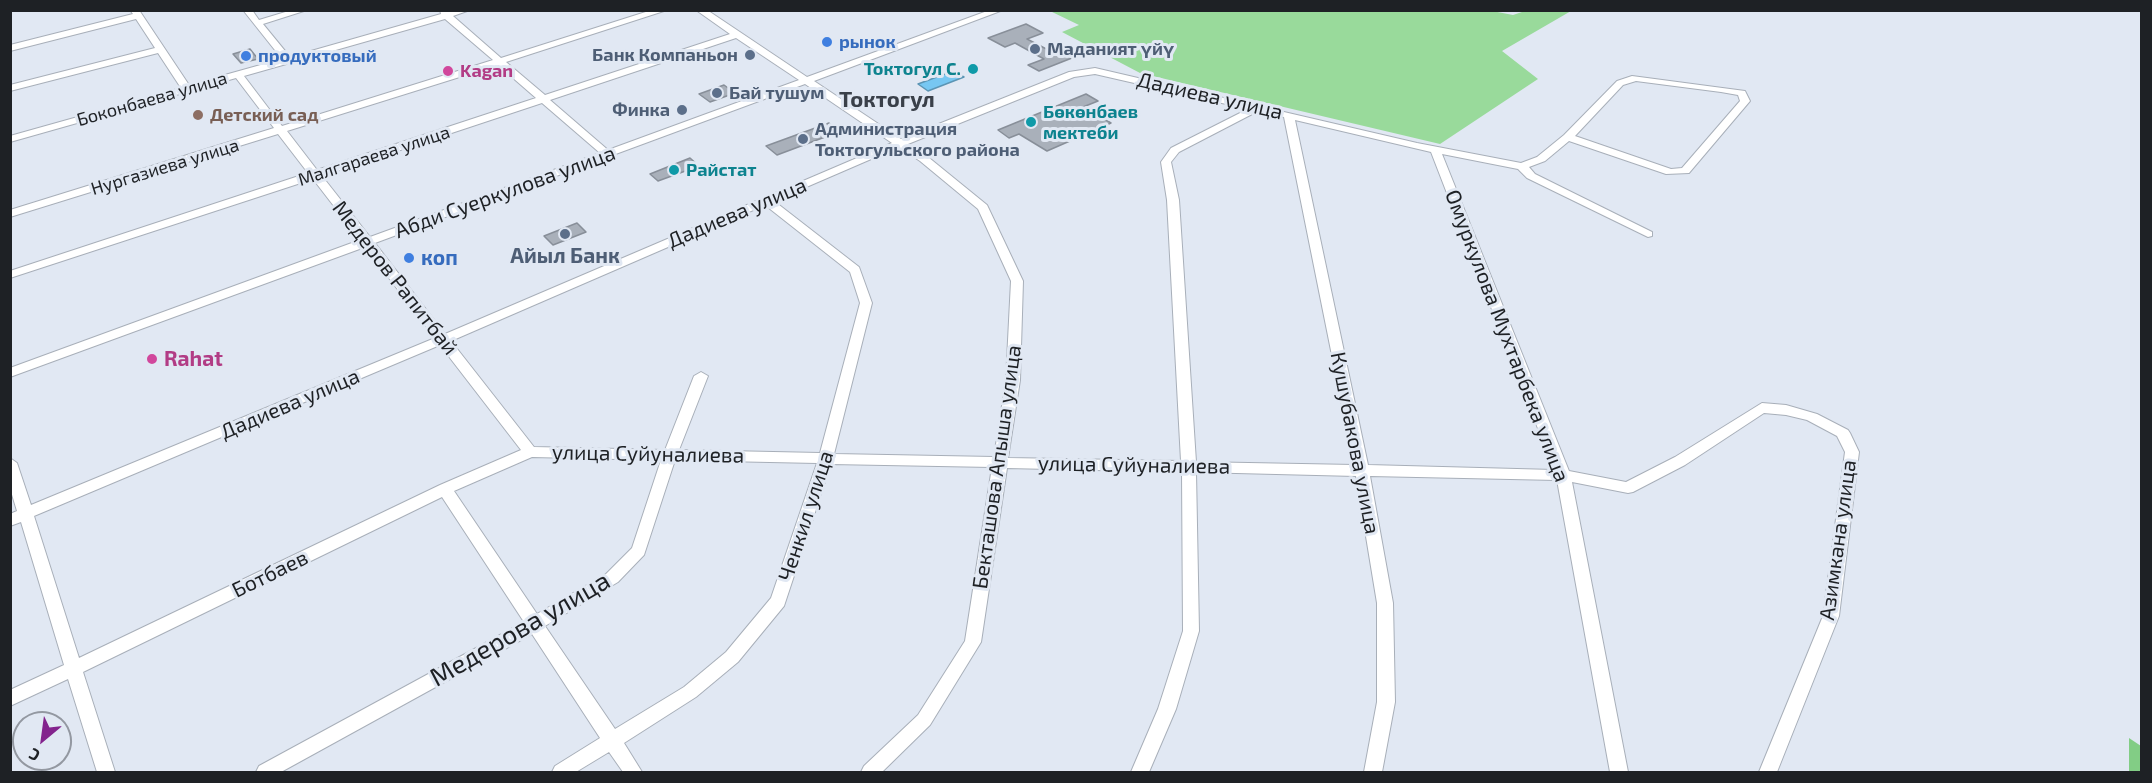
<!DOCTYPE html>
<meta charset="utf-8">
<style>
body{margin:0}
#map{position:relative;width:2152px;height:783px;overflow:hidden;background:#e1e8f3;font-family:"Exo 2",sans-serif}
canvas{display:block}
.frame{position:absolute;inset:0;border:12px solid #1e2125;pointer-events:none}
.north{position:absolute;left:12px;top:711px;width:60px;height:60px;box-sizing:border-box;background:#e1e8f3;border:2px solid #9398a1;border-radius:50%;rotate:209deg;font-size:16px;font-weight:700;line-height:24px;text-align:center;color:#1e2125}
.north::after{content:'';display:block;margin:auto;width:21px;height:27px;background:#83238d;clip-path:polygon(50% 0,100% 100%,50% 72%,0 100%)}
</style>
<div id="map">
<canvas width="2152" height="783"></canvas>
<div class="frame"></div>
<div class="north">С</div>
</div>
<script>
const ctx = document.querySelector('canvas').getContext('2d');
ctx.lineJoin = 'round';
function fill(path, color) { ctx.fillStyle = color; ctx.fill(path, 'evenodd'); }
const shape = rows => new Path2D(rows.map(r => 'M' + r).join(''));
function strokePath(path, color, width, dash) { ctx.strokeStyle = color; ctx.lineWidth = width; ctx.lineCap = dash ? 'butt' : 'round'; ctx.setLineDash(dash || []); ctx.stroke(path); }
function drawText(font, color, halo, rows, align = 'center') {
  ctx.font = font + ' "Exo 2",sans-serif'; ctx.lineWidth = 6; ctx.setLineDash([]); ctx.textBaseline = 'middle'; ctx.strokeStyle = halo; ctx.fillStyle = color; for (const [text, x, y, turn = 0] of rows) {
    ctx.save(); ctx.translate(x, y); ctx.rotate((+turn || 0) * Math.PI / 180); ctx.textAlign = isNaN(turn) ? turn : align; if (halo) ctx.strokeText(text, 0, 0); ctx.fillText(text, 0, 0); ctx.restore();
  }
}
const green = shape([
 [1487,10,1513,15,1525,11,1571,11,1502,51,1538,79,1440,144,1140,73,1062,32,1079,25,1050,11]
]);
const forest = shape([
 [2129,738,2141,746,2141,772,2129,772]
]);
const water = shape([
 [953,71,964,77,928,91,918,84,953,71]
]);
const building = shape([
 [1026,24,1043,33,1027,39,1056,54,1065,50,1077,56,1039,71,1028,65,1044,59,1015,43,1005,47,988,38,1026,24],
 [250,49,258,59,241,63,233,54,250,49],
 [724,85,735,93,710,102,699,94,724,85],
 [1086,94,1098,101,1083,107,1111,123,1047,151,1019,134,1009,138,998,130,1086,94],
 [829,123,841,131,777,155,766,146,829,123],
 [690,158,699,166,658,181,650,174,690,158],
 [577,223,586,232,553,245,544,236,577,223]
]);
const minor = shape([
 [130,10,139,10,189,85,282,59,243,10,252,10,259,20,292,10,307,10,263,24,290,57,441,14,440,10,448,12,470,10,453,16,501,58,652,10,667,10,506,62,545,95,730,34,696,10,707,10,807,77,990,10,1003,10,814,81,901,139,1069,72,1095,68,1417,143,1521,163,1537,157,1564,135,1617,81,1632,76,1745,91,1750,101,1689,173,1666,174,1569,141,1545,161,1529,167,1535,174,1652,232,1652,236,1648,237,1527,178,1518,169,1442,154,1569,471,1626,482,1675,457,1762,403,1786,405,1817,414,1848,430,1850,433,1859,452,1839,616,1777,772,1759,772,1823,616,1845,452,1837,436,1807,420,1786,415,1764,413,1685,465,1633,492,1628,493,1572,482,1628,772,1610,772,1557,480,1370,476,1393,603,1395,702,1382,772,1364,772,1377,702,1377,603,1356,476,1196,472,1199,631,1176,709,1149,772,1131,772,1158,709,1183,631,1182,472,1007,468,981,642,930,725,882,772,861,772,864,766,918,715,965,641,992,467,831,464,784,606,738,662,696,697,624,743,642,772,623,772,609,752,576,772,552,772,555,766,600,738,532,634,281,772,256,772,259,766,524,622,442,497,83,672,115,772,97,772,68,679,10,706,10,690,64,665,21,522,10,526,10,514,17,511,10,488,10,458,17,463,31,505,435,338,365,247,10,377,10,368,360,240,313,179,10,278,10,271,308,173,278,134,10,217,10,210,274,128,236,78,10,142,10,136,181,88,158,53,10,91,10,85,155,48,136,19,10,51,10,45,133,14,130,10],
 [445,19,493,60,282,126,244,76,445,19],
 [736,38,799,80,608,150,550,100,736,38],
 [498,65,536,98,317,170,287,131,498,65],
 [1095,74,1248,109,1171,148,1161,162,1167,200,1181,461,1008,458,1020,380,1023,281,987,205,928,157,908,144,1074,77,1095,74],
 [1636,81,1721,92,1738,95,1740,101,1682,168,1671,169,1575,136,1623,85,1636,81],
 [805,84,892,143,445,334,375,243,805,84],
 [542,103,600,153,370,237,322,176,542,103],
 [1258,111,1284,117,1354,465,1196,462,1179,200,1171,162,1179,152,1258,111],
 [1295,120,1431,152,1554,470,1368,465,1295,120],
 [899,147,920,161,978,209,1011,281,1006,380,994,457,834,454,872,303,859,267,774,201,899,147],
 [765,205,850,272,860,303,820,453,679,450,708,376,701,372,694,376,665,450,534,447,451,341,765,205],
 [440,345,521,450,440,485,79,658,34,516,440,345],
 [532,457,661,460,632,548,606,574,537,614,454,491,532,457],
 [675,460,817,463,771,598,726,652,684,687,615,729,545,626,618,582,644,555,675,460]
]);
const markers = [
 [827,42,6,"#3f7fe0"],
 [1035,49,6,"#5c6f8a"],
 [750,55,6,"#5c6f8a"],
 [246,56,6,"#3f7fe0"],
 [973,69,6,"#0f9aa8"],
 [448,71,6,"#d1479c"],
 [717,93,6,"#5c6f8a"],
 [682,110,6,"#5c6f8a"],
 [198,115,6,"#8d6e63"],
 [1031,122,6,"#0f9aa8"],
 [803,139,6,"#5c6f8a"],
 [674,170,6,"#0f9aa8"],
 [565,234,6,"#5c6f8a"],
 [409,258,6,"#3f7fe0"],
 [152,359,6,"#d1479c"]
];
const farShopnames = [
 ["рынок",839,42],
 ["продуктовый",258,56]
];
const farServicenames = [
 ["Маданият үйү",1047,49],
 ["Банк Компаньон",738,55,"right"],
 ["Бай тушум",729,93],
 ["Финка",670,110,"right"],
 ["Администрация",815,129],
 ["Токтогульского района",815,150]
];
const farCulturenames = [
 ["Токтогул С.",961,69,"right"],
 ["Бөкөнбаев",1043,112],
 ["мектеби",1043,133],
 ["Райстат",686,170]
];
const farHotelnames = [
 ["Kagan",460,71]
];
const farStreetnames = [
 ["Боконбаева улица",152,99,-16],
 ["Малгараева улица",374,156,-18],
 ["Нургазиева улица",165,167,-17]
];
const farEducationnames = [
 ["Детский сад",210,115]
];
const streetNames = [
 ["Дадиева улица",1210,96,13],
 ["Абди Суеркулова улица",505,192,-20],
 ["Дадиева улица",737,213,-23],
 ["Медеров Рапитбай",395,278,52],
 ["Омуркулова Мухтарбека улица",1507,336,69],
 ["Дадиева улица",290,404,-23],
 ["Кушубакова улица",1355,443,79],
 ["улица Суйуналиева",648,454,1],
 ["улица Суйуналиева",1134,465,1],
 ["Бекташова Апыша улица",997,467,-82],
 ["Ченкил улица",806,516,-72],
 ["Азимкана улица",1838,540,-82],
 ["Ботбаев",270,574,-26]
];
const serviceNames = [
 ["Айыл Банк",565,256]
];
const shopNames = [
 ["коп",421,258]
];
const hotelNames = [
 ["Rahat",164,359]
];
const farDistrictnames = [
 ["Токтогул",887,100]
];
const nearStreetnames = [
 ["Медерова улица",520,629,-30]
];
fill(green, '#99da9b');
fill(forest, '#82cd85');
fill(water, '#77c7f2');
strokePath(water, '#5c95b4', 1.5);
fill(building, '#a9b0ba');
strokePath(building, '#888f99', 1.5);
strokePath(minor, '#a8afb9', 2);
fill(minor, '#fff');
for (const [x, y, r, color] of markers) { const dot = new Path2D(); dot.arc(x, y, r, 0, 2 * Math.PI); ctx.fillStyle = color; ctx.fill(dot); strokePath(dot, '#e1e8f3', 2); }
drawText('bold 18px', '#366cbe', '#e1e8f3', farShopnames, 'left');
drawText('bold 18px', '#4e5e75', '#e1e8f3', farServicenames, 'left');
drawText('bold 18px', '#0d838f', '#e1e8f3', farCulturenames, 'left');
drawText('bold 18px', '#b23c85', '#e1e8f3', farHotelnames, 'left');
drawText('18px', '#1e2125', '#e1e8f3', farStreetnames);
drawText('bold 18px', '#785e54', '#e1e8f3', farEducationnames, 'left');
drawText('21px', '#1e2125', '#e1e8f3', streetNames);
drawText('bold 21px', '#4e5e75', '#e1e8f3', serviceNames);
drawText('bold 21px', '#366cbe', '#e1e8f3', shopNames, 'left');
drawText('bold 21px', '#b23c85', '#e1e8f3', hotelNames, 'left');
drawText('bold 22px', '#3a4049', '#e1e8f3', farDistrictnames);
drawText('26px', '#1e2125', '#e1e8f3', nearStreetnames);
</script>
